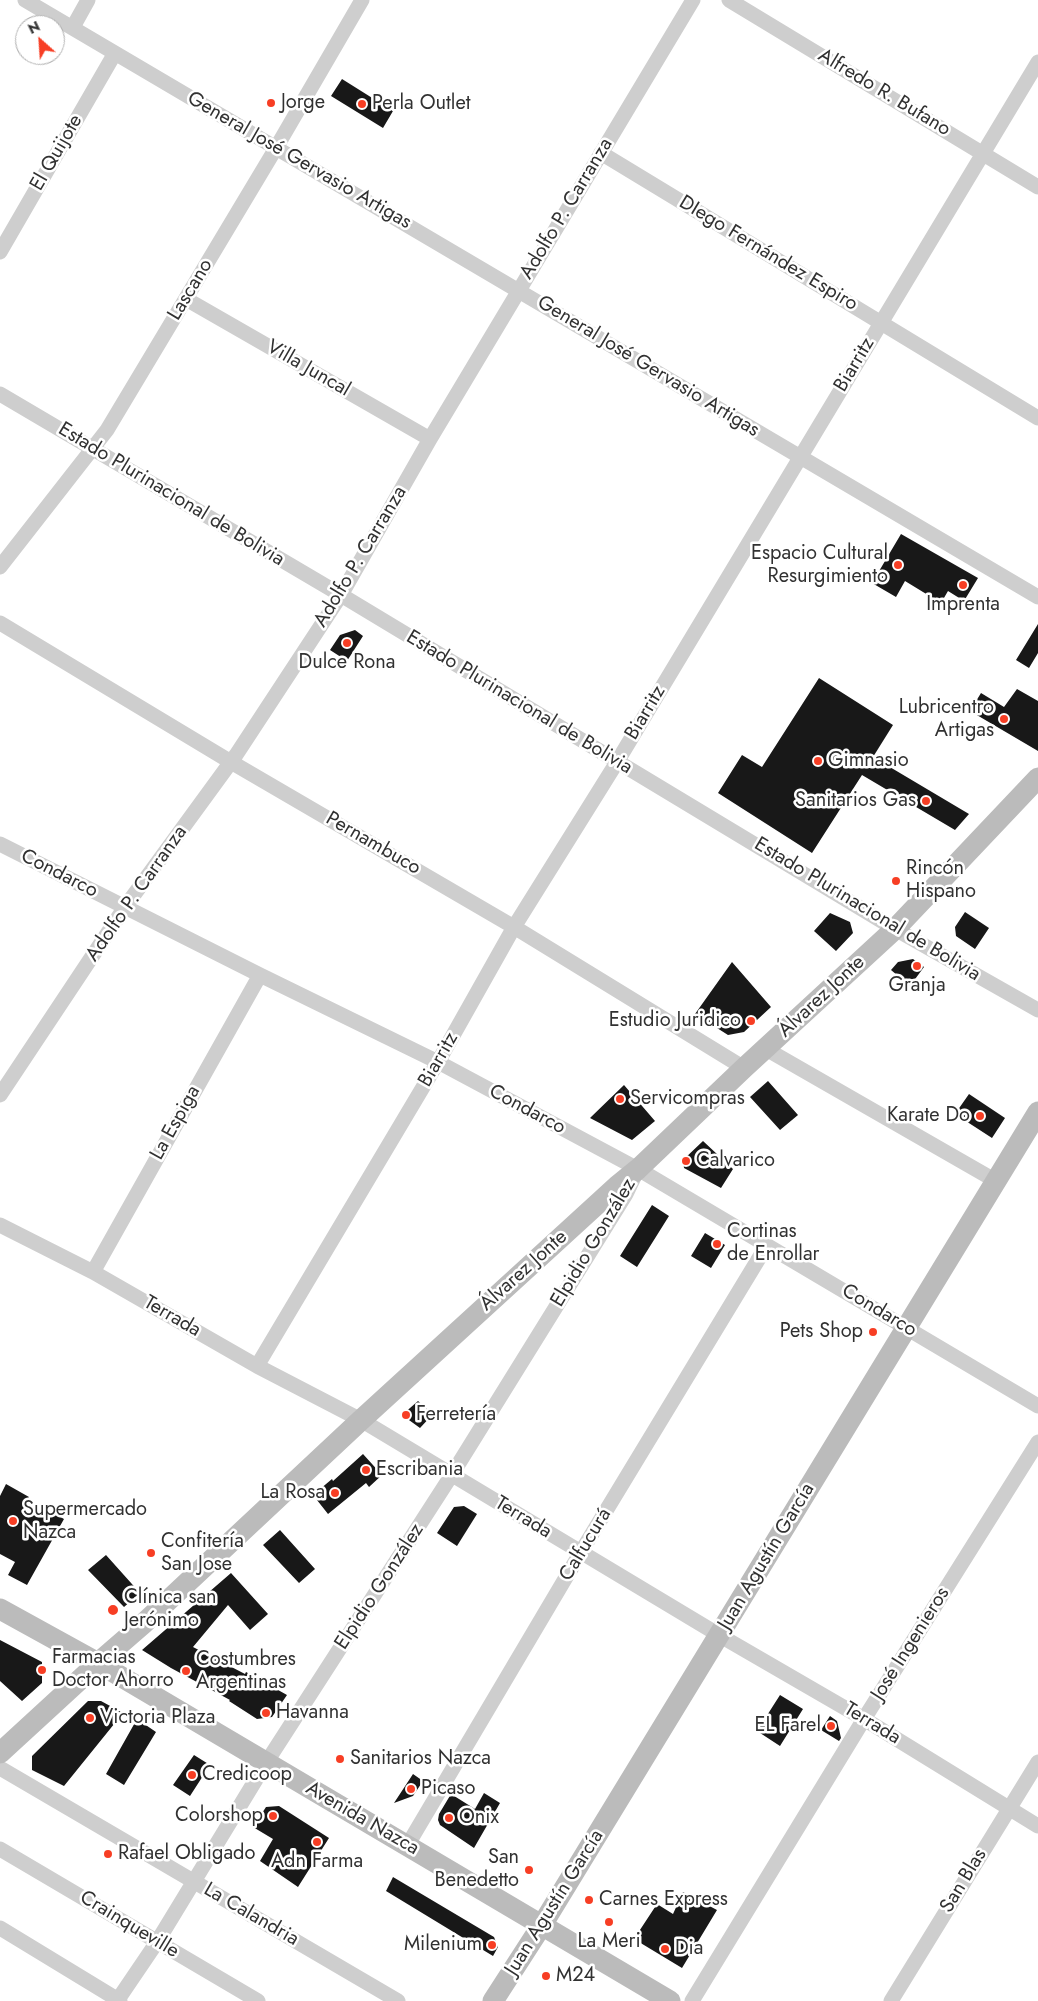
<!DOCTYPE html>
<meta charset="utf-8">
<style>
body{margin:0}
#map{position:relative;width:1038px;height:2001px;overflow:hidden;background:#fff;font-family:Jost,sans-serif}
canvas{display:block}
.north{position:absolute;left:15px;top:15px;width:50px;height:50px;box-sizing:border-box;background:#fff;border:1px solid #adadad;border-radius:50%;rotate:334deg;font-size:14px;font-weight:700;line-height:20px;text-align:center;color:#313131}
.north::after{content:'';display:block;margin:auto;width:18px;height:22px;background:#f73e24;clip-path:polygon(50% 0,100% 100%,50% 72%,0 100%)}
</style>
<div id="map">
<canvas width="1038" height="2001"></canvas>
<div class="north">N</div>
</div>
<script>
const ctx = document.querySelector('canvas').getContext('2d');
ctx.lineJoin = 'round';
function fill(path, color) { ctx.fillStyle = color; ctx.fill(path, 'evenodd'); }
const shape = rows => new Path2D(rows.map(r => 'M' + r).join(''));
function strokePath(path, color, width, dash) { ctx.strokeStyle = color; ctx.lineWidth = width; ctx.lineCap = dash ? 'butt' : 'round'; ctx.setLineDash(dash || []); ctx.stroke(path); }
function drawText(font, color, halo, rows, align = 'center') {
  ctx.font = font + ' Jost,sans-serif'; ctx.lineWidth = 5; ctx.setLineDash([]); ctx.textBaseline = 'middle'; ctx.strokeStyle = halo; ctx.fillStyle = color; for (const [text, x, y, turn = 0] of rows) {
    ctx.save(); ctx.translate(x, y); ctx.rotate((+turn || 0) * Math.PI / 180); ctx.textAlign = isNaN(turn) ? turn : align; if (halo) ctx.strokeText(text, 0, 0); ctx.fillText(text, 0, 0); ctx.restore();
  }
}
const building = shape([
 [342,79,393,111,383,128,331,96],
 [901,534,978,578,964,601,948,591,941,603,905,581,896,597,872,583],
 [1038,624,1038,653,1029,668,1016,660],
 [355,630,363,636,347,661,330,650,340,635],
 [819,678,893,725,873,757,969,814,955,830,862,775,812,853,718,793,742,755,762,767],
 [1017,689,1038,701,1038,751,970,711,981,693,1004,707],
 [965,912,989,928,975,949,956,936,955,927],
 [830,913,850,922,853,933,836,951,814,931],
 [913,959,924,967,910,986,891,970,898,962],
 [732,962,771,1007,744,1032,728,1035,695,1014],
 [768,1081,798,1115,780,1130,750,1097],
 [624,1085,655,1121,632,1140,590,1118],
 [969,1094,1005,1118,992,1138,955,1114],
 [703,1141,733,1169,721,1188,684,1168,683,1160],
 [652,1205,669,1216,637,1267,620,1256],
 [705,1233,725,1245,711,1268,691,1256],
 [418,1401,433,1414,420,1428,402,1415],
 [363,1454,382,1475,369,1487,366,1483,328,1514,313,1495,332,1479,333,1481],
 [6,1484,29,1497,28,1499,64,1519,27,1585,8,1575,15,1562,0,1554,0,1496],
 [464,1506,477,1514,457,1546,437,1533,454,1507],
 [280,1530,315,1569,299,1583,263,1545],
 [106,1555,140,1593,124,1607,88,1570],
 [231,1573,268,1614,250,1630,228,1605,193,1647,245,1674,246,1672,287,1695,272,1717,257,1719,229,1701,230,1700,171,1668,142,1650],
 [0,1640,42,1662,42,1683,22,1701,0,1681],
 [780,1695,803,1709,780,1746,757,1731],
 [88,1701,101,1701,123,1713,64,1786,32,1770,32,1756],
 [830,1716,837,1721,841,1738,839,1741,821,1730],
 [137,1719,156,1732,124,1785,106,1774],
 [194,1755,210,1765,190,1796,173,1785],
 [413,1774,423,1781,413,1796,394,1803],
 [484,1793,500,1803,474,1848,440,1825,438,1820,439,1814,451,1794,475,1809],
 [279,1806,329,1838,298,1887,260,1861,273,1839,253,1827,266,1807],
 [393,1877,494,1937,498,1947,493,1956,386,1891],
 [683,1892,717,1910,682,1968,634,1939,657,1904,673,1914]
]);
const street = shape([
 [25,0,1038,597],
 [729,0,1038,187],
 [73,27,88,0],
 [601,153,1038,418],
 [0,252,115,53],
 [186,299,430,439],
 [0,394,341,595,895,929,1038,1010],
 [0,567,107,430,276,148,362,0],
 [0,623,231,762,514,927,744,1068],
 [0,844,260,975,438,1062,638,1169,1038,1406],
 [766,1049,996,1181],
 [0,1095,125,907,236,755,341,595,430,439,693,0],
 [0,1225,93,1272,257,1366,361,1420,719,1635,864,1719,1038,1826],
 [93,1272,260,975],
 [257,1366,438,1062,514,927,617,762,1038,62],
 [0,1768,398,2001],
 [407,1846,581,1552,767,1245],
 [0,1849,258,2001],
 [0,1928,120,2001],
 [117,2001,157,1942,266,1763,451,1476,626,1194,636,1173],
 [692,2001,864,1719,1038,1442],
 [891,2001,1038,1762]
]);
const secondary = shape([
 [0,1609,98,1663,670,2001],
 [0,1753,98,1663,143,1624,361,1420,617,1186,638,1169,744,1068,895,929,1038,778],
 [493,2001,542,1925,1038,1112]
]);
const markers = [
 [271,103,5,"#f73e24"],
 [362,104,5,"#f73e24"],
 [898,565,5,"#f73e24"],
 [963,585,5,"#f73e24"],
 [347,643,5,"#f73e24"],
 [1004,719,5,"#f73e24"],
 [818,761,5,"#f73e24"],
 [926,801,5,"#f73e24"],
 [896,881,5,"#f73e24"],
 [917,966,5,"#f73e24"],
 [751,1021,5,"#f73e24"],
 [620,1099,5,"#f73e24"],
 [980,1116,5,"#f73e24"],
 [686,1161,5,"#f73e24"],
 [717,1244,5,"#f73e24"],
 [873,1332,5,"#f73e24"],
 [406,1415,5,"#f73e24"],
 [366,1470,5,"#f73e24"],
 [335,1493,5,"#f73e24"],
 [13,1521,5,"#f73e24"],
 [151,1553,5,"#f73e24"],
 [113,1610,6,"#f73e24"],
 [42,1670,5,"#f73e24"],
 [186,1671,5,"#f73e24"],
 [266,1713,5,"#f73e24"],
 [90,1718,5,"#f73e24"],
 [831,1726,5,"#f73e24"],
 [340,1759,5,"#f73e24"],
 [192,1775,5,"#f73e24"],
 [411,1789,5,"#f73e24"],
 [273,1816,5,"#f73e24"],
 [449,1818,5,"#f73e24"],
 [317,1842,5,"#f73e24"],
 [108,1854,5,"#f73e24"],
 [529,1870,5,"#f73e24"],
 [589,1900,5,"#f73e24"],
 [609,1922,5,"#f73e24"],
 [492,1945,5,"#f73e24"],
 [665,1949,5,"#f73e24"],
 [546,1976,5,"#f73e24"]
];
const streetNames = [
 ["Alfredo R. Bufano",884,93,31],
 ["El Quijote",57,153,-60],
 ["General José Gervasio Artigas",299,161,30],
 ["Adolfo P. Carranza",567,209,-59],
 ["DIego Fernández Espiro",768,254,31],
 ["Lascano",191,290,-59],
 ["Biarritz",855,365,-59],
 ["General José Gervasio Artigas",648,367,31],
 ["Villa Juncal",308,369,30],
 ["Estado Plurinacional de Bolivia",171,495,31],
 ["Adolfo P. Carranza",361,557,-59],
 ["Estado Plurinacional de Bolivia",519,703,31],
 ["Biarritz",646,713,-59],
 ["Pernambuco",373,844,30],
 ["Condarco",59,874,27],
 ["Adolfo P. Carranza",137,894,-55],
 ["Estado Plurinacional de Bolivia",867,910,31],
 ["Álvarez Jonte",822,997,-43],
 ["Biarritz",439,1060,-60],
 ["Condarco",527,1110,28],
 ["La Espiga",176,1123,-61],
 ["Elpidio González",594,1243,-59],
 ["Álvarez Jonte",524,1271,-42],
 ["Condarco",879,1311,31],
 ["Terrada",172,1317,30],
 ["Terrada",523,1518,31],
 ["Calfucurá",586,1545,-59],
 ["Juan Agustín García",767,1557,-59],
 ["Elpidio González",380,1587,-57],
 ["José Ingenieros",911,1644,-58],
 ["Terrada",872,1724,31],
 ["Avenida Nazca",362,1819,30],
 ["San Blas",964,1881,-59],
 ["Juan Agustín García",555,1903,-58],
 ["La Calandria",251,1915,30],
 ["Crainqueville",129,1925,31]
];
const poiNames = [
 ["Jorge",281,103],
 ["Perla Outlet",372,104],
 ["Espacio Cultural",888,554,"right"],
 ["Resurgimiento",888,577,"right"],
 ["Imprenta",963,605,"center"],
 ["Dulce Rona",347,663,"center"],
 ["Lubricentro",994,708,"right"],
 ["Artigas",994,731,"right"],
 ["Gimnasio",828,761],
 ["Sanitarios Gas",916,801,"right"],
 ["Rincón",906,869],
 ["Hispano",906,892],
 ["Granja",917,986,"center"],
 ["Estudio Juridico",741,1021,"right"],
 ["Servicompras",630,1099],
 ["Karate Do",970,1116,"right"],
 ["Calvarico",696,1161],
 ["Cortinas",727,1232],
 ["de Enrollar",727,1255],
 ["Pets Shop",863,1332,"right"],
 ["Ferretería",416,1415],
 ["Escribania",376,1470],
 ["La Rosa",325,1493,"right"],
 ["Supermercado",23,1510],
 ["Nazca",23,1533],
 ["Confitería",161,1542],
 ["San Jose",161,1565],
 ["Clínica san",124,1598],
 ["Jerónimo",124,1621],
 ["Farmacias",52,1658],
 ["Doctor Ahorro",52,1681],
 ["Costumbres",196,1660],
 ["Argentinas",196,1683],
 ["Havanna",276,1713],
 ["Victoria Plaza",100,1718],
 ["EL Farel",821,1726,"right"],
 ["Sanitarios Nazca",350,1759],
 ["Credicoop",202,1775],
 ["Picaso",421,1789],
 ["Colorshop",263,1816,"right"],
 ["Onix",459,1818],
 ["Rafael Obligado",118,1854],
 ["San",519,1858,"right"],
 ["Benedetto",519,1881,"right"],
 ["Adn Farma",317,1862,"center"],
 ["Carnes Express",599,1900],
 ["La Meri",609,1942,"center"],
 ["Milenium",482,1945,"right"],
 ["Dia",675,1949],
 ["M24",556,1976]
];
fill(building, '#181818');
strokePath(street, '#cecece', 15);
strokePath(secondary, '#bbb', 21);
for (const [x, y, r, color] of markers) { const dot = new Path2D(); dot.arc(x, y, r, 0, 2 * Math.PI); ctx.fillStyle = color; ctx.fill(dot); strokePath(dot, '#fff', 2); }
drawText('20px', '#313131', '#fff', streetNames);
drawText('20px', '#313131', '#fff', poiNames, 'left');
</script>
